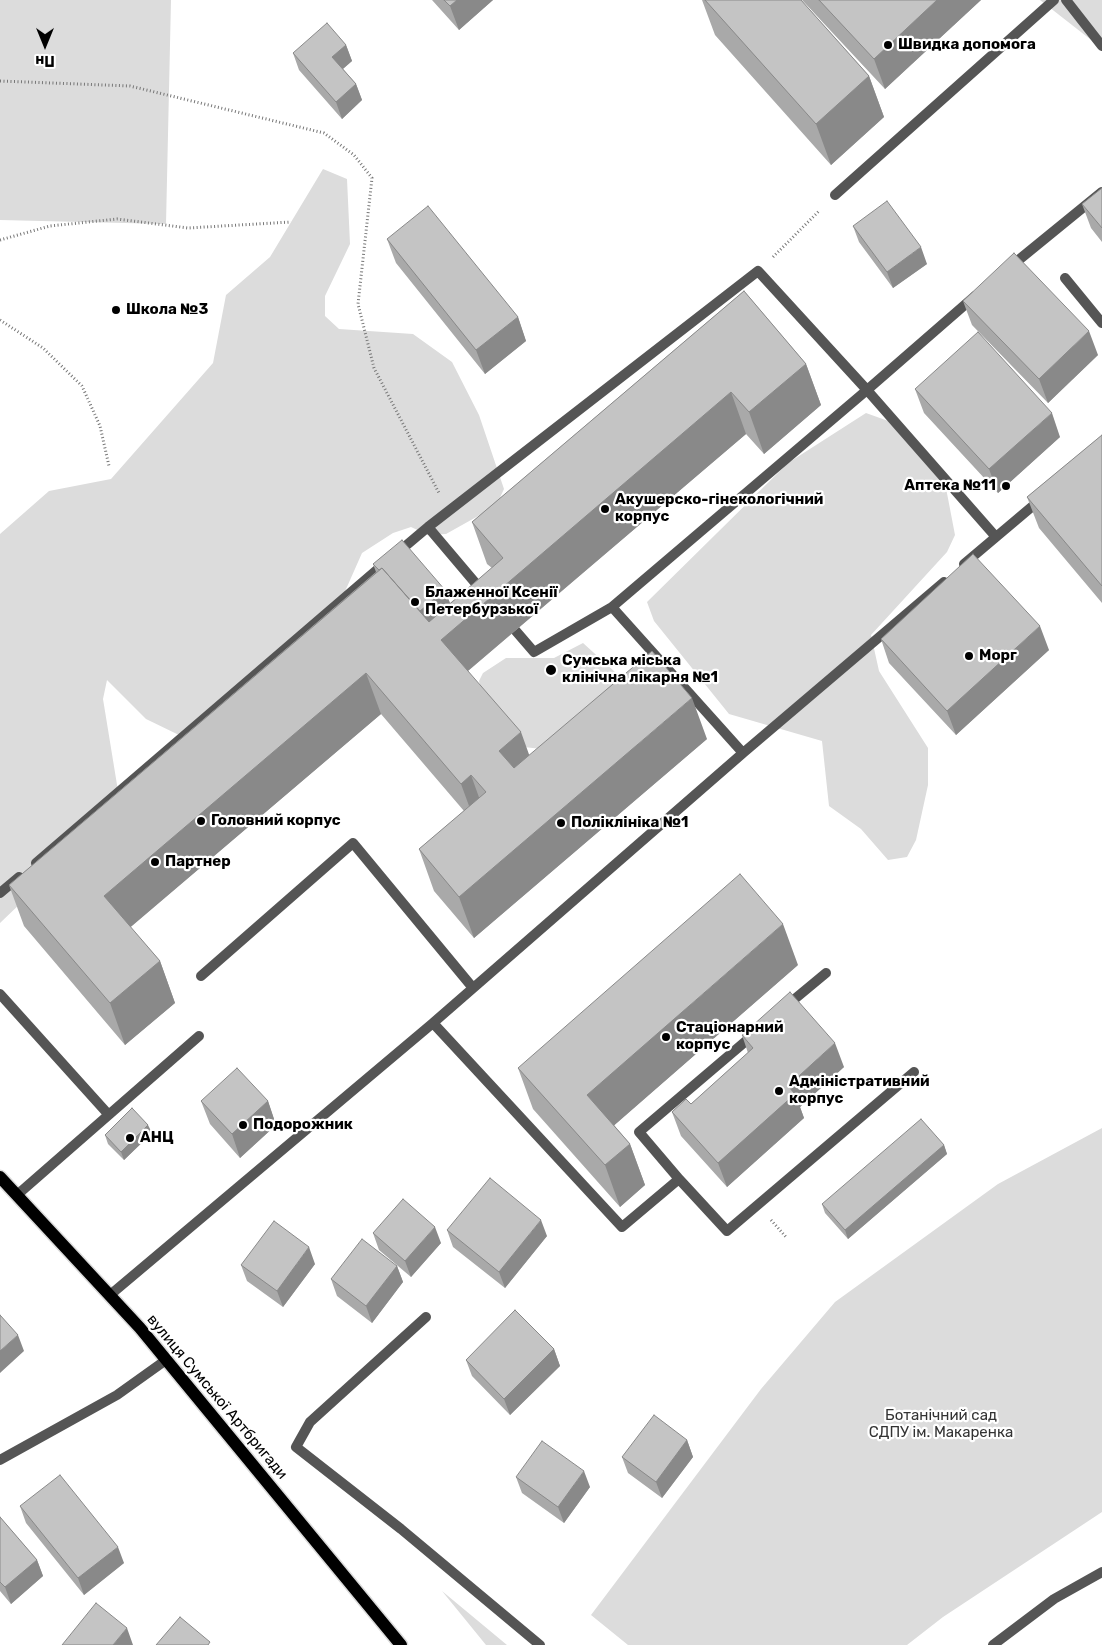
<!DOCTYPE html>
<meta charset="utf-8">
<style>
body{margin:0}
#map{position:relative;width:1102px;height:1645px;overflow:hidden;background:#fff;font-family:Rubik,sans-serif}
canvas{display:block}
.north{position:absolute;left:20px;top:20px;width:50px;height:50px;-webkit-text-stroke:4px #fff;paint-order:stroke;rotate:180deg;font-size:14px;font-weight:700;line-height:20px;text-align:center;color:#000}
.north::after{content:'';display:block;margin:auto;width:18px;height:22px;background:#000;clip-path:polygon(50% 0,100% 100%,50% 72%,0 100%)}
</style>
<div id="map">
<canvas width="1102" height="1645"></canvas>
<div class="north">Пн</div>
</div>
<script>
const ctx = document.querySelector('canvas').getContext('2d');
ctx.lineJoin = 'round';
function fill(path, color) { ctx.fillStyle = color; ctx.fill(path, 'evenodd'); }
const shape = rows => new Path2D(rows.map(r => 'M' + r).join(''));
function strokePath(path, color, width, dash) { ctx.strokeStyle = color; ctx.lineWidth = width; ctx.lineCap = dash ? 'butt' : 'round'; ctx.setLineDash(dash || []); ctx.stroke(path); }
function drawText(font, color, halo, rows, align = 'center') {
  ctx.font = font + ' Rubik,sans-serif'; ctx.lineWidth = 4.5; ctx.setLineDash([]); ctx.textBaseline = 'middle'; ctx.strokeStyle = halo; ctx.fillStyle = color; for (const [text, x, y, turn = 0] of rows) {
    ctx.save(); ctx.translate(x, y); ctx.rotate((+turn || 0) * Math.PI / 180); ctx.textAlign = isNaN(turn) ? turn : align; if (halo) ctx.strokeText(text, 0, 0); ctx.fillText(text, 0, 0); ctx.restore();
  }
}
const green = shape([
 [0,0,171,0,166,224,0,220],
 [1040,0,1102,0,1102,49,1095,43],
 [323,169,347,179,350,244,325,296,325,316,339,329,413,334,452,362,479,415,504,489,496,506,446,534,428,535,411,527,393,533,362,553,335,614,179,735,146,719,107,680,103,699,119,797,113,815,0,923,0,534,49,491,111,479,213,363,226,295,270,257],
 [866,413,891,422,946,488,955,535,947,552,871,635,879,671,928,748,928,785,916,840,907,857,888,860,861,829,829,806,822,741,729,714,654,621,647,602,788,463],
 [583,643,625,681,550,750,524,747,485,708,479,681,483,673,506,658,554,658],
 [1102,1128,1102,1512,943,1617,907,1645,628,1645,591,1615,761,1389,835,1302,998,1184],
 [442,1591,507,1645,486,1645]
]);
const path = shape([
 [0,81,130,86,324,133,354,155,372,178,358,304,374,368,439,493],
 [0,240,50,226,117,219,188,228,291,222],
 [773,257,820,210],
 [0,320,43,348,82,386,100,426,109,466],
 [771,1220,786,1237]
]);
const lane = shape([
 [1066,0,1102,46],
 [835,195,1054,0],
 [1010,267,1102,192],
 [1065,278,1102,323],
 [975,296,867,390,996,537],
 [428,527,483,592],
 [396,554,428,527,758,271,867,390,612,607,743,753,433,1023],
 [964,564,1041,499],
 [515,630,534,652,612,607],
 [743,753,944,582],
 [36,863,385,563],
 [0,893,19,877],
 [201,976,353,843,473,988],
 [0,994,108,1114],
 [785,1007,826,973],
 [679,1179,727,1231,914,1072],
 [17,1195,199,1036],
 [110,1295,433,1023,622,1227,679,1179,639,1132,753,1035],
 [426,1317,310,1422,296,1447,401,1529,540,1645]
]);
const street = shape([
 [0,1460,117,1395,166,1360],
 [993,1645,1054,1599,1102,1572]
]);
const primary = shape([
 [0,1177,140,1328,401,1645]
]);
const wall = shape([
 [432,0,493,0,459,30],
 [702,0,801,0,869,76,884,117,831,165,715,35],
 [802,0,981,0,885,89],
 [346,45,352,61,343,69,356,84,362,100,342,119,299,70,293,53],
 [1102,188,1102,242,1091,228,1082,204],
 [853,226,927,264,893,288,859,242],
 [387,239,518,317,526,341,485,374,396,263],
 [744,291,806,364,821,405,764,454,746,434,468,671,529,755,707,739,474,938,434,891,419,849,464,811,381,714,130,927,160,961,175,1003,125,1045,24,926,9,885,376,572,373,564,445,590,450,603,492,568,487,564,472,522],
 [963,301,1098,355,1048,403,972,325],
 [915,389,1060,437,998,493,924,413],
 [1102,435,1102,603,1039,528,1027,497],
 [881,639,1049,650,956,735,889,663],
 [798,965,614,1125,630,1144,645,1185,620,1207,533,1109,518,1068],
 [742,1035,844,1067,800,1107,804,1118,727,1187,681,1136,672,1112,691,1104,748,1053],
 [201,1101,268,1101,276,1125,240,1158,210,1124],
 [152,1133,124,1160,108,1144,105,1135],
 [944,1145,947,1154,848,1239,825,1213,822,1204],
 [447,1230,547,1236,505,1288,453,1247],
 [373,1233,441,1243,411,1277,379,1250],
 [315,1264,283,1307,247,1281,241,1265],
 [397,1266,403,1282,372,1323,337,1296,331,1279],
 [554,1349,560,1366,510,1415,472,1376,466,1360],
 [687,1440,693,1457,662,1498,628,1473,622,1457],
 [516,1477,590,1487,564,1523,522,1493],
 [20,1506,124,1563,84,1595,26,1523],
 [0,1517,37,1560,43,1576,11,1604,0,1591]
]);
const shadedWall = shape([
 [457,0,493,0,459,30,450,6],
 [937,0,981,0,885,89,874,59],
 [346,45,352,61,338,73,332,57],
 [869,76,884,117,831,165,816,124],
 [356,84,362,100,342,119,336,102],
 [921,247,927,264,893,288,887,272],
 [518,317,526,341,485,374,476,350],
 [1089,331,1098,355,1048,403,1039,379],
 [806,364,821,405,764,454,749,412],
 [731,392,746,434,456,681,441,640],
 [1052,413,1060,437,998,493,989,469],
 [445,590,456,620,428,645,416,614],
 [1040,626,1049,650,956,735,947,711],
 [366,673,381,714,119,937,104,896],
 [692,698,707,739,474,938,459,897],
 [521,732,536,774,514,792,499,751],
 [471,775,486,817,476,825,461,784],
 [783,924,798,965,602,1136,587,1095],
 [160,961,175,1003,125,1045,110,1003],
 [835,1043,844,1067,800,1107,804,1118,727,1187,718,1163,788,1086],
 [268,1101,276,1125,240,1158,232,1134],
 [148,1125,152,1133,124,1160,121,1152],
 [630,1144,645,1185,620,1207,605,1165],
 [944,1145,947,1154,848,1239,845,1230],
 [541,1220,547,1236,505,1288,499,1272],
 [435,1227,441,1243,411,1277,405,1261],
 [309,1247,315,1264,283,1307,277,1291],
 [397,1266,403,1282,372,1323,366,1306],
 [18,1335,24,1351,0,1373,0,1351],
 [554,1349,560,1366,510,1415,504,1399],
 [687,1440,693,1457,662,1498,656,1482],
 [584,1471,590,1487,564,1523,558,1507],
 [118,1547,124,1563,84,1595,78,1578],
 [37,1560,43,1576,11,1604,5,1587],
 [127,1628,133,1645,113,1645]
]);
const building = shape([
 [444,0,457,0,450,6,444,0],
 [705,0,801,0,869,76,816,124,705,0],
 [819,0,937,0,874,59,819,0],
 [327,23,346,45,332,57,356,84,336,102,293,53,327,23],
 [1102,188,1102,228,1082,204,1102,188],
 [887,201,921,247,887,272,853,226,887,201],
 [428,206,518,317,476,350,387,239,428,206],
 [1014,253,1089,331,1039,379,963,301,1014,253],
 [744,291,806,364,749,412,731,392,441,640,521,732,499,751,514,768,652,651,692,698,459,897,419,849,486,792,471,775,461,784,366,673,104,896,160,961,110,1003,9,885,382,568,429,622,503,558,472,522,744,291],
 [978,332,1052,413,989,469,915,389,978,332],
 [1102,435,1102,586,1027,497,1102,435],
 [402,540,445,590,420,611,382,568,379,570,373,564,402,540],
 [973,554,1040,626,947,711,881,639,973,554],
 [740,874,783,924,587,1095,630,1144,605,1165,518,1068,740,874],
 [790,992,835,1043,788,1086,795,1094,718,1163,672,1112,686,1099,691,1104,753,1048,742,1035,790,992],
 [237,1068,268,1101,232,1134,201,1101,237,1068],
 [132,1108,148,1125,121,1152,105,1135,132,1108],
 [921,1119,944,1145,845,1230,822,1204,921,1119],
 [490,1178,541,1220,499,1272,447,1230,490,1178],
 [403,1199,435,1227,405,1261,373,1233,403,1199],
 [274,1221,309,1247,277,1291,241,1265,274,1221],
 [362,1239,397,1266,366,1306,331,1279,362,1239],
 [515,1310,554,1349,504,1399,466,1360,515,1310],
 [0,1315,18,1335,0,1351,0,1315],
 [654,1415,687,1440,656,1482,622,1457,654,1415],
 [542,1441,584,1471,558,1507,516,1477,542,1441],
 [60,1475,118,1547,78,1578,20,1506,60,1475],
 [0,1517,37,1560,5,1587,0,1582,0,1517],
 [96,1603,127,1628,113,1645,62,1645,96,1603],
 [180,1617,210,1642,208,1645,156,1645,180,1617]
]);
const markers = [
 [888,45,5,"#000"],
 [116,310,5,"#000"],
 [1006,486,5,"#000"],
 [605,509,5,"#000"],
 [415,602,5,"#000"],
 [969,656,5,"#000"],
 [551,670,6,"#000"],
 [201,821,5,"#000"],
 [561,823,5,"#000"],
 [155,862,5,"#000"],
 [666,1037,5,"#000"],
 [779,1091,5,"#000"],
 [243,1125,5,"#000"],
 [130,1138,5,"#000"]
];
const poiNames = [
 ["Швидка допомога",898,45],
 ["Школа №3",126,310],
 ["Аптека №11",996,486,"right"],
 ["Акушерско-гінекологічний",615,500],
 ["корпус",615,517],
 ["Блаженної Ксенії",425,593],
 ["Петербурзької",425,610],
 ["Морг",979,656],
 ["Сумська міська",562,661],
 ["клінічна лікарня №1",562,678],
 ["Головний корпус",211,821],
 ["Поліклініка №1",571,823],
 ["Партнер",165,862],
 ["Стаціонарний",676,1028],
 ["корпус",676,1045],
 ["Адміністративний",789,1082],
 ["корпус",789,1099],
 ["Подорожник",253,1125],
 ["АНЦ",140,1138]
];
const streetNames = [
 ["вулиця Сумської Артбригади",217,1397,50]
];
const parkNames = [
 ["Ботанічний сад",941,1416],
 ["СДПУ ім. Макаренка",941,1433]
];
fill(green, '#dcdcdc');
strokePath(primary, '#dbdbdb', 15);
strokePath(path, '#777', 3, [1, 2.5]);
strokePath(lane, '#555', 10);
strokePath(street, '#555', 10);
strokePath(primary, '#000', 12);
fill(wall, '#a9a9a9');
fill(shadedWall, '#898989');
fill(building, '#c4c4c4');
strokePath(building, '#898989', 1);
for (const [x, y, r, color] of markers) { const dot = new Path2D(); dot.arc(x, y, r, 0, 2 * Math.PI); ctx.fillStyle = color; ctx.fill(dot); strokePath(dot, '#fff', 2); }
drawText('bold 15px', '#000', '#fff', poiNames, 'left');
drawText('15px', '#000', '#fff', streetNames);
drawText('15px', '#333', '#fff', parkNames);
</script>
